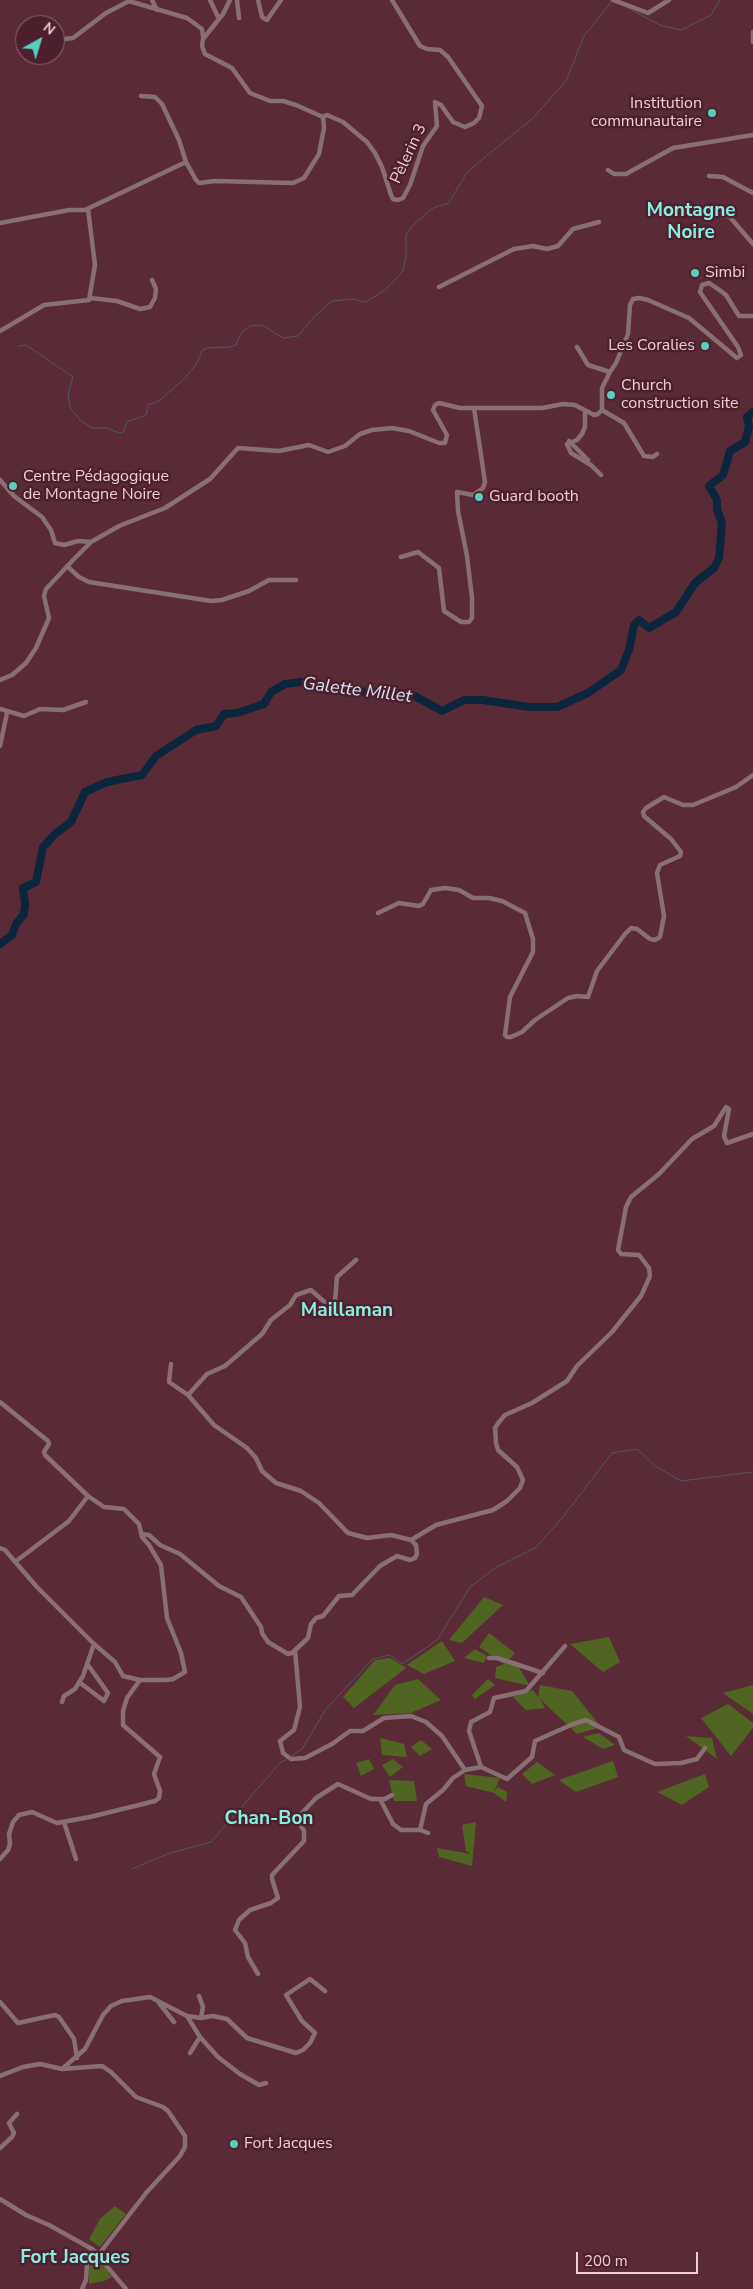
<!DOCTYPE html>
<meta charset="utf-8">
<style>
body{margin:0}
#map{position:relative;width:753px;height:2289px;overflow:hidden;background:#5a2b37;font-family:"Nunito Sans",sans-serif}
canvas{display:block}
.north{position:absolute;left:15px;top:15px;width:50px;height:50px;box-sizing:border-box;background:#4e202d;border:1px solid #8d6670;border-radius:50%;rotate:39deg;font-size:14px;font-weight:700;line-height:20px;text-align:center;color:#ecced4}
.north::after{content:'';display:block;margin:auto;width:18px;height:22px;background:#58cec0;clip-path:polygon(50% 0,100% 100%,50% 72%,0 100%)}
.scale{position:absolute;left:576px;top:2252px;width:122px;height:22px;box-sizing:border-box;border:2px solid #ecced4;border-top:0;padding-left:6px;font-size:15px;line-height:18px;white-space:nowrap;color:#ecced4;-webkit-text-stroke:4px #4e202d;paint-order:stroke}
</style>
<div id="map">
<canvas width="753" height="2289"></canvas>
<div class="north">N</div>
<div class="scale">200 m</div>
</div>
<script>
const ctx = document.querySelector('canvas').getContext('2d');
ctx.lineJoin = 'round';
function fill(path, color) { ctx.fillStyle = color; ctx.fill(path, 'evenodd'); }
const shape = rows => new Path2D(rows.map(r => 'M' + r).join(''));
function strokePath(path, color, width, dash) { ctx.strokeStyle = color; ctx.lineWidth = width; ctx.lineCap = dash ? 'butt' : 'round'; ctx.setLineDash(dash || []); ctx.stroke(path); }
function drawText(font, color, halo, rows, align = 'center') {
  ctx.font = font + ' "Nunito Sans",sans-serif'; ctx.lineWidth = 5; ctx.setLineDash([]); ctx.textBaseline = 'middle'; ctx.strokeStyle = halo; ctx.fillStyle = color; for (const [text, x, y, turn = 0] of rows) {
    ctx.save(); ctx.translate(x, y); ctx.rotate((+turn || 0) * Math.PI / 180); ctx.textAlign = isNaN(turn) ? turn : align; if (halo) ctx.strokeText(text, 0, 0); ctx.fillText(text, 0, 0); ctx.restore();
  }
}
const green = shape([
 [484,1597,503,1605,462,1643,449,1640],
 [489,1633,515,1653,505,1664,515,1661,530,1686,495,1678,496,1667,504,1664,479,1647],
 [609,1637,620,1662,603,1672,570,1644],
 [442,1641,455,1661,424,1674,407,1665],
 [475,1649,487,1656,484,1663,464,1658],
 [390,1658,406,1668,354,1708,343,1697,375,1660],
 [418,1679,441,1700,411,1713,373,1715,395,1685],
 [488,1679,495,1685,475,1699,472,1695],
 [540,1685,572,1691,601,1727,577,1734,540,1699,545,1708,526,1710,513,1697,533,1690,538,1697],
 [753,1685,753,1714,723,1693],
 [728,1704,753,1723,753,1728,731,1756,701,1718],
 [599,1733,615,1745,603,1749,583,1737],
 [686,1736,712,1738,717,1759],
 [380,1738,404,1744,407,1757,382,1755],
 [421,1740,432,1749,420,1756,411,1747],
 [369,1759,374,1769,361,1776,356,1763],
 [393,1759,403,1767,390,1777,382,1765],
 [613,1761,618,1777,576,1792,559,1780],
 [537,1762,555,1775,532,1784,522,1774],
 [464,1774,500,1778,494,1792,498,1787,507,1792,506,1802,494,1793,466,1786],
 [705,1774,709,1787,682,1805,657,1792],
 [389,1780,414,1781,417,1801,394,1801],
 [476,1822,472,1866,439,1857,437,1848,471,1854,466,1851,462,1825],
 [115,2206,126,2214,100,2247,89,2239,100,2219],
 [95,2255,112,2277,104,2281,89,2284,89,2267]
]);
const stream = shape([
 [626,7,660,25,681,30,711,15,720,0],
 [19,346,26,345,73,377,68,394,70,407,80,420,92,428,107,428,119,433,123,432,127,422,146,415,148,405,160,400,186,377,197,363,202,351,207,348,229,347,236,345,241,333,250,326,262,325,283,338,298,336,314,317,332,301,353,299,366,302,385,290,403,271,406,257,406,234,414,224,433,208,449,203,467,172,533,118,566,81,584,36,611,2],
 [290,1757,302,1749,326,1709,373,1659,390,1655,402,1664,420,1652,438,1639,470,1587,495,1568,535,1548,563,1517,612,1453,637,1449,655,1466,681,1481,753,1472],
 [132,1869,170,1853,211,1842,280,1763,287,1759]
]);
const river = shape([
 [0,944,12,935,16,924,24,914,25,904,23,888,36,882,43,847,55,834,71,822,85,792,107,782,142,775,156,756,196,730,216,726,224,714,237,713,264,704,271,692,285,684,302,682,337,690,411,694,442,711,464,700,483,700,529,707,557,707,588,693,621,670,629,650,634,625,639,620,649,628,676,612,695,583,714,568,719,558,722,523,717,510,717,500,709,486,723,475,730,451,745,442,749,427,747,417,753,412]
]);
const minor = shape([
 [152,0,157,10],
 [210,0,219,19],
 [230,0,223,14,203,39,202,46,205,54,232,68,250,93,270,101,283,101,296,105,323,117],
 [237,0,239,18],
 [258,0,262,17,267,20,281,0],
 [613,0,648,13,669,0],
 [753,32,753,42],
 [55,40,73,38,106,13,129,1,187,18,202,29,203,37],
 [141,96,155,97,162,104,179,140,186,162,196,180,199,183,215,181,293,183,304,178,319,154,324,128,323,117,327,115,343,122,367,142,375,153,382,167,391,195,393,199,398,200,403,198,410,185,423,146,437,126,435,102,441,105,453,122,465,127,474,123,479,118,482,106,448,57,440,50,427,49,420,46,392,0],
 [608,170,614,174,626,174,673,148,753,135],
 [709,176,723,177,753,193],
 [720,216,729,216,753,244],
 [0,223,69,210,85,210,186,162],
 [439,287,514,249,533,246,547,249,558,246,573,229,599,222],
 [90,298,117,301,140,309,150,307,155,298,156,289,152,280],
 [0,331,44,305,89,300,95,265,88,209],
 [577,347,588,365,610,372],
 [602,410,624,423,644,456,653,457,657,454],
 [585,411,585,427,582,434,577,440,567,444,571,453,591,465,601,475],
 [569,441,588,460],
 [0,480,14,496,42,517,51,530,55,543,64,545,78,541,91,542],
 [401,557,418,552,439,568,444,611,461,622,469,622,472,618,472,598,467,556,458,511,457,492,473,495,483,488,485,482,474,408],
 [67,566,79,577,89,582,211,601,222,600,249,591,269,580,296,580],
 [0,680,12,675,26,663,36,648,49,618,44,596,46,589,74,559,91,542,119,526,165,508,210,479,238,448,279,451,309,445,328,452,345,446,360,434,372,430,392,428,409,431,439,443,445,443,447,435,433,410,435,405,439,403,460,408,542,408,563,404,575,405,594,415,598,414,602,410,602,388,610,372,616,363,628,334,630,305,633,299,639,298,648,300,689,318,737,358,741,355,738,347,700,292,702,285,709,283,718,289,726,295,739,316,753,316],
 [0,709,24,716,40,709,63,710,86,702],
 [0,746,7,713],
 [378,913,399,903,419,906,423,904,431,890,445,888,459,890,473,898,489,898,502,901,525,913,533,939,533,952,510,997,505,1035,507,1037,511,1037,522,1032,535,1020,568,998,577,996,588,997,597,971,625,934,631,928,637,929,650,939,655,940,660,937,664,916,657,873,660,865,680,856,681,852,671,839,644,816,643,812,646,808,664,797,683,805,693,805,736,787,753,775],
 [171,1364,169,1382,188,1395,214,1425,247,1448,256,1458,262,1471,276,1483,301,1491,319,1503,348,1533,367,1538,391,1535,411,1540,436,1525,493,1510,507,1501,520,1488,523,1480,517,1467,498,1450,496,1443,495,1428,499,1422,505,1415,532,1403,567,1381,577,1366,612,1332,641,1296,650,1276,649,1268,639,1255,621,1254,618,1250,626,1207,631,1197,659,1174,692,1139,714,1126,726,1107,729,1109,724,1136,727,1143,753,1134],
 [188,1395,207,1374,225,1366,262,1334,271,1320,290,1305,296,1295,311,1290,329,1306,335,1301,337,1277,356,1260],
 [142,1534,149,1535,160,1545,180,1554,219,1586,241,1597,261,1627,262,1633,268,1642,288,1654,292,1653,308,1638,311,1624,316,1618,323,1616,339,1596,352,1595,380,1566,397,1556,410,1560,415,1558,417,1554,416,1545,411,1540],
 [0,1548,5,1550,36,1586,94,1644,115,1662,123,1676,140,1680,166,1680,173,1679,185,1672,181,1653,167,1618,161,1565,149,1545,142,1537,139,1524,124,1509,104,1507,88,1496,45,1455,44,1452,49,1444,48,1441,0,1402],
 [15,1562,69,1521,88,1496],
 [295,1650,300,1707,294,1730,280,1741,283,1753,291,1759,305,1758,332,1744,350,1731,363,1731,384,1718,411,1716,426,1722,442,1736,465,1770,453,1778,443,1790,426,1804,420,1830],
 [489,1658,497,1658,543,1673],
 [79,1682,104,1701,108,1693,88,1665],
 [62,1702,64,1696,75,1689,83,1676,94,1644],
 [481,1767,469,1731,471,1722,490,1712,494,1698,526,1691,565,1646],
 [465,1770,481,1767,507,1779,532,1757,535,1741,573,1724,586,1720,619,1737,624,1750,655,1764,681,1763,697,1759,705,1748],
 [380,1799,393,1824,401,1830,420,1830,428,1833],
 [64,1822,76,1859],
 [0,1859,8,1850,10,1844,9,1834,13,1822,19,1815,32,1812,57,1823,90,1817,155,1801,159,1798,160,1791,154,1774,160,1757,123,1725,123,1711,127,1698,140,1680],
 [258,1974,248,1957,245,1943,235,1930,239,1920,250,1910,271,1903,278,1898,272,1879,272,1875,304,1841,304,1831,298,1820,300,1815,316,1798,338,1784,371,1799,385,1799,392,1795],
 [199,1996,203,2007,201,2018],
 [0,2002,18,2023,55,2015,59,2017,74,2039,77,2058],
 [159,2003,174,2022],
 [187,2016,200,2037,190,2053],
 [200,2037,218,2057,240,2074,259,2085,266,2083],
 [62,2069,85,2049,103,2015,111,2006,122,2001,150,1997,187,2016,201,2018,213,2016,227,2019,247,2038,296,2053,303,2050,310,2043,315,2033,302,2021,286,1995,310,1979,325,1991],
 [0,2076,23,2067,40,2064,62,2069,102,2066,111,2072,136,2097,163,2107,168,2111,185,2136,185,2147,180,2156,146,2193,99,2254],
 [0,2148,12,2137,14,2133,9,2123,17,2114],
 [0,2199,26,2215,49,2225,92,2249,126,2289],
 [82,2289,86,2280,87,2265,95,2251]
]);
const markers = [
 [712,113,5,"#58cec0"],
 [695,273,5,"#58cec0"],
 [705,346,5,"#58cec0"],
 [611,395,5,"#58cec0"],
 [13,486,5,"#58cec0"],
 [479,497,5,"#58cec0"],
 [234,2144,5,"#58cec0"]
];
const poiNames = [
 ["Institution",702,104,"right"],
 ["communautaire",702,122,"right"],
 ["Simbi",705,273],
 ["Les Coralies",695,346,"right"],
 ["Church",621,386],
 ["construction site",621,404],
 ["Centre Pédagogique",23,477],
 ["de Montagne Noire",23,495],
 ["Guard booth",489,497],
 ["Fort Jacques",244,2144]
];
const streetNames = [
 ["Pèlerin 3",409,154,-65]
];
const waterNames = [
 ["Galette Millet",357,691,7]
];
const quarterNames = [
 ["Montagne",691,211],
 ["Noire",691,233],
 ["Maillaman",347,1311],
 ["Chan-Bon",269,1819],
 ["Fort Jacques",75,2258]
];
fill(green, '#4f6521');
strokePath(stream, '#4e586a', 1);
strokePath(river, '#0b263c', 8);
strokePath(minor, '#886f74', 4.5);
for (const [x, y, r, color] of markers) { const dot = new Path2D(); dot.arc(x, y, r, 0, 2 * Math.PI); ctx.fillStyle = color; ctx.fill(dot); strokePath(dot, '#4e202d', 2); }
drawText('16px', '#ecced4', '#4e202d', poiNames, 'left');
drawText('16px', '#ecced4', '#4e202d', streetNames);
drawText('italic 18px', '#cfe2f4', '#4e202d', waterNames);
drawText('bold 19px', '#87efe2', '#4e202d', quarterNames);
</script>
